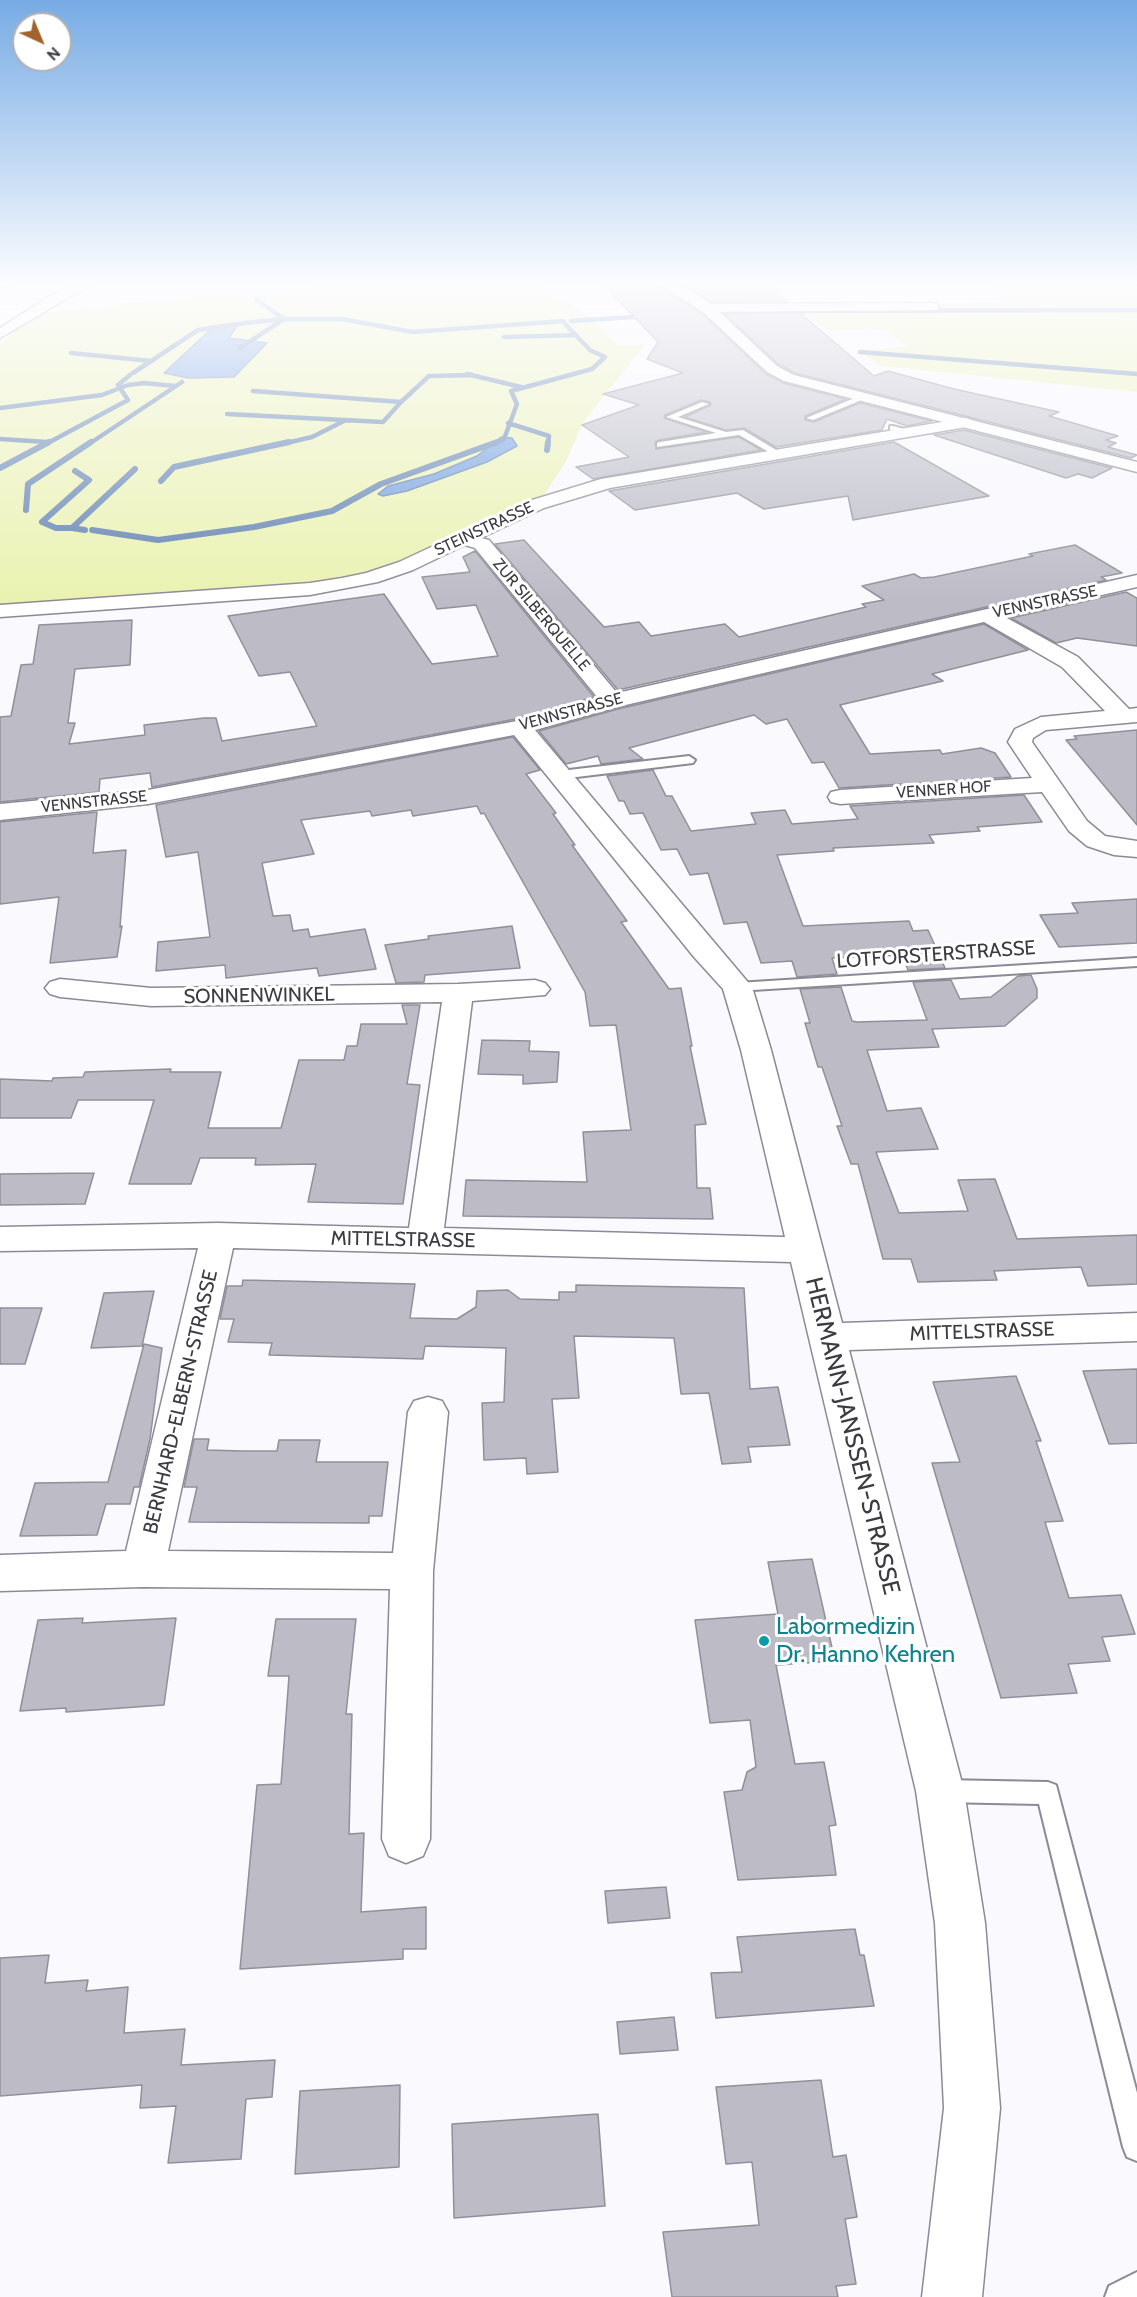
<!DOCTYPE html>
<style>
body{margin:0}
#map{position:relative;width:1137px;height:2297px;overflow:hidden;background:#f9f9fe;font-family:Cabin,sans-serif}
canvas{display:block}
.north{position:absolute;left:12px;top:12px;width:60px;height:60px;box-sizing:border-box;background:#fff;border:2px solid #b1b1b3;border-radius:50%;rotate:136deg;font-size:16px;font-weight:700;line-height:24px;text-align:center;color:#3c3b40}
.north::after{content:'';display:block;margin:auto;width:21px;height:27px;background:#a3632c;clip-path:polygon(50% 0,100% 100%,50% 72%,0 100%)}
</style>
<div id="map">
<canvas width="1137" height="2297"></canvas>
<div class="north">N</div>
</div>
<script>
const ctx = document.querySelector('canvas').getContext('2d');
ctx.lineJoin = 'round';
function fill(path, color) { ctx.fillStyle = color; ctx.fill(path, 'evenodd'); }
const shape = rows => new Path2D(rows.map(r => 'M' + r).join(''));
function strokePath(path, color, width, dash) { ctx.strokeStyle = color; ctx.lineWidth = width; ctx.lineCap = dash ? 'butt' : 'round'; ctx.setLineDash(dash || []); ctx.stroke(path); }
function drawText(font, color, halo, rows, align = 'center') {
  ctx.font = font + ' Cabin,sans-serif'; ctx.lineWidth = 6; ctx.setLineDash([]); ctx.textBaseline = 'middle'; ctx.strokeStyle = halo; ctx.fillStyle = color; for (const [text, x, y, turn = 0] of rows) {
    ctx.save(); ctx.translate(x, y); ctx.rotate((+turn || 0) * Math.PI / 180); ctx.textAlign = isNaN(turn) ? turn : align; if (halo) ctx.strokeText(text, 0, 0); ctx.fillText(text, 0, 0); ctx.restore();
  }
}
const green = shape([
 [431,280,529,280,592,318,617,345,645,345,584,421,565,463,542,498,400,567,338,584,0,607,0,344,35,314,187,296],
 [988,280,1137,280,1137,392,880,366,859,351,907,346,886,331,869,329,830,331,792,309,1000,302]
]);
const water = shape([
 [239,323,229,338,267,343,234,377,188,378,164,373,212,328,239,323],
 [501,437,512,438,517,446,487,462,407,491,383,496,378,494,388,486,434,474,477,456,501,437]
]);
const streamFar1 = shape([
 [800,311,1137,310],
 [571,321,648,316],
 [504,337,576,335],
 [240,348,284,319,256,299],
 [860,352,1137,374],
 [71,353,151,361],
 [133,373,198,330,245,323,284,319,342,319,413,332,564,321],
 [467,374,521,387],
 [253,391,401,402,429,376,472,375],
 [0,408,102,395,128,385,144,383,175,386],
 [227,414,383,422,401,402],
 [508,423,549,436,548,444],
 [0,439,47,442],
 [46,444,128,400,118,385,130,375],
 [89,444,182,382],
 [282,444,312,437,346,420],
 [493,444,504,439,517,404,511,391,592,369,605,357,590,350,565,324]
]);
const stream = shape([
 [547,450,548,442],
 [0,468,49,442],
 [161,481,174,467,289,442],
 [26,510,28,484,91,442],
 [72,528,56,528,42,522,89,480,75,471],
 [85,530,72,528,135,469],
 [92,530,158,540,254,527,332,511,381,484,497,442]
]);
const building = shape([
 [599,280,649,280,701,313,766,374,783,383,846,399,805,416,805,420,814,422,860,403,932,421,907,426,887,419,882,430,776,447,744,428,726,430,685,417,711,405,710,402,701,400,665,415,664,418,706,432,659,440,655,442,656,449,739,437,761,450,593,479,576,467,629,457,582,425,639,405,603,394,683,373,647,359,658,342,599,280],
 [674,280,761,280,786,301,711,302,674,280],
 [800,313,874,376,888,371,954,389,1059,412,1049,416,1118,436,1106,440,1116,443,1108,447,1137,455,1131,458,795,373,778,364,725,314,800,313],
 [964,430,1112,468,1092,478,1078,474,1066,478,934,435,964,430],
 [894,442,989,496,853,520,848,496,764,509,737,493,635,510,609,491,894,442],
 [524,540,604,627,639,622,651,636,725,624,739,637,866,607,862,604,884,600,862,586,914,574,921,578,934,577,1033,556,1029,554,1075,545,1122,573,1101,577,1106,580,618,690,495,544,524,540],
 [475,551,594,697,516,719,152,787,150,773,100,779,99,792,0,802,0,717,11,716,21,665,33,664,39,625,132,620,130,665,75,669,68,723,75,723,69,744,145,735,144,725,204,718,216,718,222,741,317,726,290,672,259,676,228,616,384,594,432,664,498,656,476,605,437,609,422,577,470,572,463,557,475,551],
 [1126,592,1137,598,1137,646,1077,638,1056,643,1011,618,1126,592],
 [984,624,1028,650,932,674,943,681,840,705,870,754,940,750,942,754,981,748,995,753,1011,777,839,788,824,762,812,763,787,719,766,724,754,715,629,748,643,759,601,764,598,756,566,764,539,731,618,709,984,624],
 [1137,730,1137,825,1066,740,1077,739,1074,736,1137,730],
 [513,737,540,770,526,774,556,813,553,814,575,845,572,845,627,921,621,922,669,989,681,988,692,1046,690,1046,706,1124,695,1125,697,1188,710,1188,713,1219,463,1216,466,1180,587,1182,583,1132,631,1130,616,1025,590,1026,585,992,484,813,481,814,477,806,413,816,411,810,372,816,370,811,301,820,314,854,262,863,273,916,290,915,293,931,308,929,310,937,365,929,376,969,319,976,317,968,226,978,225,965,156,971,158,942,210,937,198,852,166,857,156,805,513,737],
 [653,770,666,796,672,796,691,831,756,824,751,813,785,810,792,824,858,819,850,806,1024,795,1042,822,977,827,980,831,929,835,934,843,833,848,834,851,777,855,803,926,909,921,913,931,928,930,945,968,908,970,902,955,832,958,837,974,797,977,792,961,761,963,747,922,724,924,708,873,690,875,677,849,661,850,643,813,630,814,624,801,619,801,607,776,653,770],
 [97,812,93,853,126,850,120,927,122,926,117,957,50,963,59,897,0,904,0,822,97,812],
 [1137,899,1137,943,1059,947,1040,915,1078,913,1072,903,1137,899],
 [512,926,520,968,425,975,424,982,396,983,385,945,429,939,428,936,512,926],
 [1031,975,1037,989,1037,998,1005,1026,932,1029,939,1047,867,1050,887,1111,921,1108,938,1149,876,1152,899,1213,968,1211,958,1180,995,1179,1017,1239,1137,1235,1137,1284,1088,1286,1081,1267,994,1271,997,1280,918,1282,911,1259,883,1259,858,1164,851,1164,837,1126,842,1126,822,1067,818,1067,805,1023,810,1023,800,989,841,987,852,1021,857,1022,927,1020,913,982,951,980,960,999,991,997,1018,976,1031,975],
 [402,1005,420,1005,407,1084,420,1085,403,1204,308,1202,316,1164,255,1165,256,1158,200,1158,191,1184,129,1184,154,1100,78,1100,71,1118,0,1118,0,1079,52,1081,53,1078,83,1077,85,1072,171,1069,170,1072,221,1072,208,1128,281,1128,299,1060,344,1060,347,1046,357,1046,361,1024,407,1024,402,1005],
 [482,1040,530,1041,529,1051,559,1052,557,1082,523,1084,523,1075,478,1074,482,1040],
 [94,1173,85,1204,0,1205,0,1174,94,1173],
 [243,1280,415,1284,410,1318,457,1319,476,1307,477,1291,508,1290,520,1299,559,1300,559,1292,576,1292,576,1285,744,1288,750,1389,778,1387,790,1445,748,1447,751,1462,722,1464,709,1393,681,1394,674,1338,574,1336,579,1398,552,1399,558,1472,527,1474,526,1458,484,1460,482,1403,504,1402,506,1348,425,1346,423,1359,269,1355,272,1343,228,1342,234,1319,220,1319,227,1286,242,1286,243,1280],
 [154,1291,142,1346,91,1348,104,1293,154,1291],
 [0,1308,42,1308,25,1364,0,1364,0,1308],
 [144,1344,162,1348,150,1439,139,1487,134,1487,130,1504,106,1504,97,1535,20,1536,35,1483,108,1482,144,1344],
 [1137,1369,1137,1443,1109,1444,1083,1371,1137,1369],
 [1016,1376,1041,1441,1036,1441,1063,1521,1045,1522,1069,1598,1121,1595,1135,1634,1102,1637,1110,1661,1068,1664,1077,1693,1001,1698,932,1463,960,1462,933,1382,1016,1376],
 [194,1439,209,1439,207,1450,242,1451,277,1451,279,1440,320,1440,316,1462,388,1462,382,1516,369,1516,369,1523,189,1522,197,1487,184,1487,194,1439],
 [812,1559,835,1661,776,1665,795,1764,824,1762,836,1825,829,1826,836,1875,738,1880,724,1792,742,1790,747,1772,756,1767,750,1720,710,1723,695,1620,778,1614,768,1562,812,1559],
 [83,1618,82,1623,176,1618,164,1705,66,1712,66,1708,20,1711,38,1620,83,1618],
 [276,1619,356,1619,346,1714,352,1714,349,1834,364,1833,361,1912,426,1907,426,1949,403,1949,403,1959,240,1969,257,1785,281,1784,289,1676,268,1676,276,1619],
 [666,1887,670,1918,608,1923,605,1891,666,1887],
 [855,1929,860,1955,864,1955,874,2006,716,2018,711,1973,742,1972,737,1937,855,1929],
 [49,1955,45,1983,88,1980,86,1991,128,1987,124,2033,185,2029,181,2065,275,2060,272,2097,246,2099,241,2159,168,2163,176,2106,140,2108,142,2085,0,2096,0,1958,49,1955],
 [674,2017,678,2050,620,2054,617,2022,674,2017],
 [821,2080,833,2157,846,2155,857,2217,845,2219,856,2284,836,2286,838,2297,672,2297,663,2232,759,2225,752,2162,726,2164,716,2087,821,2080],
 [400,2085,399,2167,295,2174,300,2091,400,2085],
 [598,2114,605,2206,454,2218,452,2124,598,2114]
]);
const service = shape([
 [862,395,869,397,813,420,806,418,862,395],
 [702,402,709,404,678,417,726,432,743,430,783,454,776,456,739,435,657,447,657,443,660,442,716,433,666,417,702,402],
 [893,426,912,431,913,433,909,435,890,430,890,426,893,426],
 [689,756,695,760,693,763,560,779,554,775,560,771,689,756],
 [1137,958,1137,966,737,991,730,987,737,983,1137,958],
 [942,1780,1048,1782,1056,1785,1137,2093,1137,2161,1127,2157,1123,2147,1039,1804,942,1802,934,1799,930,1791,934,1783,942,1780],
 [1137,2272,1137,2297,1105,2297,1109,2286,1137,2272]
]);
const minor = shape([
 [0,280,21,280,20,283,0,287,0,280],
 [932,303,937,304,939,307,937,310,707,312,700,308,707,304,932,303],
 [966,418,972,420,974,423,972,426,610,488,544,508,481,538,489,540,617,693,1137,575,1137,587,1005,617,1078,657,1129,709,1137,708,1137,722,1046,730,1033,738,1032,742,1087,821,1105,836,1137,841,1137,857,1114,855,1087,846,1069,831,1042,792,840,804,831,802,828,797,831,792,840,790,1032,778,1008,742,1015,729,1041,717,1105,711,1062,667,984,622,617,707,535,730,752,987,771,1050,842,1323,1137,1313,1137,1341,849,1350,964,1791,985,1923,1000,2108,982,2297,922,2297,944,2108,935,1923,916,1791,791,1262,233,1248,168,1551,393,1553,408,1412,414,1401,428,1397,442,1401,448,1412,433,1571,430,1839,423,1856,406,1863,389,1856,382,1839,390,1589,143,1587,0,1591,0,1555,126,1551,198,1248,0,1251,0,1227,218,1223,409,1228,442,1002,151,1006,60,997,50,994,45,988,50,982,60,979,151,988,458,984,535,980,545,983,550,989,545,995,472,1001,444,1228,785,1237,741,1050,723,989,694,957,514,735,148,804,0,820,0,804,148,790,517,721,598,698,475,548,465,545,413,570,378,582,310,595,0,617,0,605,310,583,342,578,366,573,399,562,532,500,601,479,966,418]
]);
const tertiary = shape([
 [651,280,668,280,696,294,712,305,777,366,794,375,1137,462,1137,472,784,381,767,372,702,311,651,280]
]);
const secondary = shape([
 [82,280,99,280,0,338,0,328,50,296,82,280]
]);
const markers = [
 [764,1641,6,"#0f9aa8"]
];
const farStreetnames = [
 ["STEINSTRASSE",484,529,-25],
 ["VENNSTRASSE",1045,602,-12],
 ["ZUR SILBERQUELLE",541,615,50],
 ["VENNSTRASSE",571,712,-15],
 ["VENNER HOF",944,790,-4],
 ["VENNSTRASSE",94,802,-6]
];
const streetNames = [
 ["LOTFORSTERSTRASSE",936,955,-4],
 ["SONNENWINKEL",259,996,-1],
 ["MITTELSTRASSE",403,1240,1],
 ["MITTELSTRASSE",982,1332,-2],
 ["BERNHARD-ELBERN-STRASSE",181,1402,-77]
];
const nearStreetnames = [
 ["HERMANN-JANSSEN-STRASSE",852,1436,76]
];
const nearCulturenames = [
 ["Labormedizin",776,1627],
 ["Dr. Hanno Kehren",776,1655]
];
fill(green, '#eaf2b0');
fill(water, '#6e9dde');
strokePath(water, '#5f80af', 1.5);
strokePath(streamFar1, '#5f80af', 4.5);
strokePath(stream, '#5f80af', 6);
fill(building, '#bcbbc6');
strokePath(building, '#90909a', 1.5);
strokePath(service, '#8b8a95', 4);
strokePath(minor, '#8b8a95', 3);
strokePath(tertiary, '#8b8a95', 3);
strokePath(secondary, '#8b8a95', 3);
fill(service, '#fff');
fill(minor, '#fff');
fill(tertiary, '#fff');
fill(secondary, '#fff');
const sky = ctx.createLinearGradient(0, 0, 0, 602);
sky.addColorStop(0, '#77abe4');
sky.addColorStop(0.47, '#fcfcff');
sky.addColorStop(1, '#fcfcff00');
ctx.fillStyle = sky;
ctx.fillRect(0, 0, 1137, 602);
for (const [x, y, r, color] of markers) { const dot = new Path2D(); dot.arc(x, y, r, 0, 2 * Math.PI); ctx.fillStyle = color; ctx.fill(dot); strokePath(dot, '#fff', 2); }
drawText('16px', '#3c3b40', '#fff', farStreetnames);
drawText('20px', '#3c3b40', '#fff', streetNames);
drawText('24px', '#3c3b40', '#fff', nearStreetnames);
drawText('24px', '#0d838f', '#fff', nearCulturenames, 'left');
</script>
